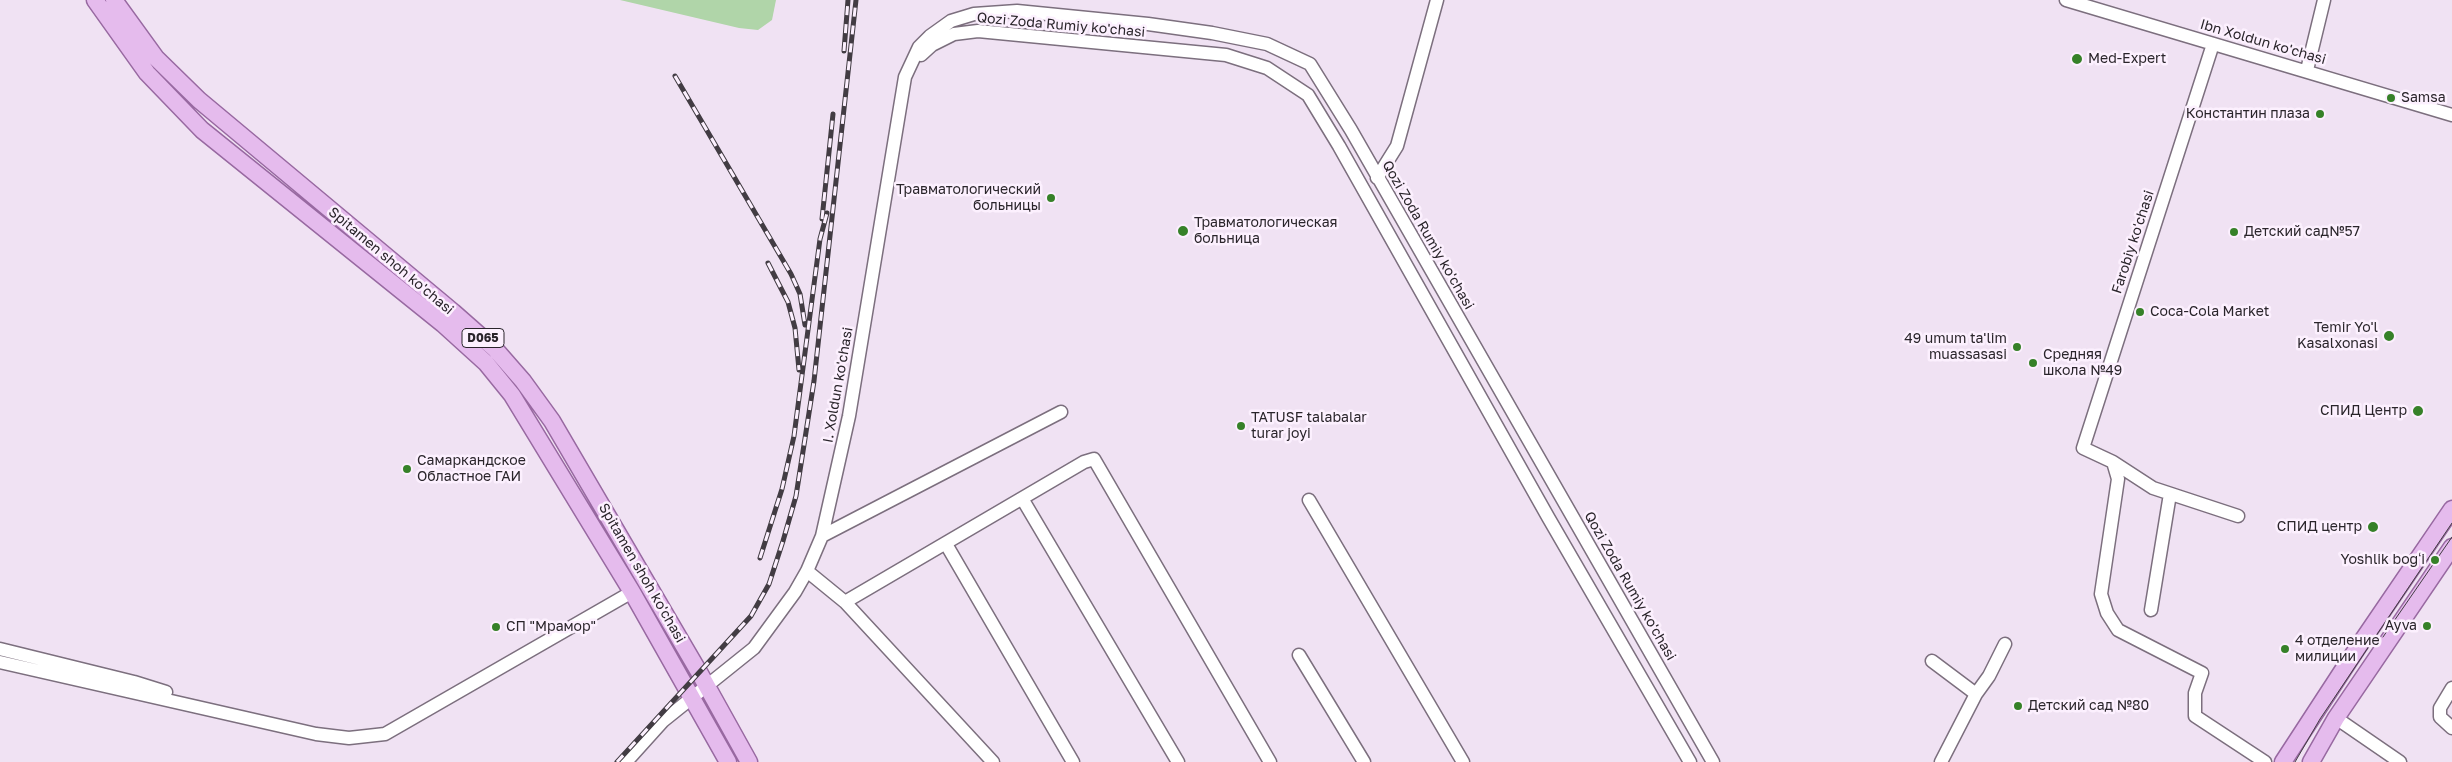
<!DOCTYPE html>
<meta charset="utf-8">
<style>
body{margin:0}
canvas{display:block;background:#f0e2f3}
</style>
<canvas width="2452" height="762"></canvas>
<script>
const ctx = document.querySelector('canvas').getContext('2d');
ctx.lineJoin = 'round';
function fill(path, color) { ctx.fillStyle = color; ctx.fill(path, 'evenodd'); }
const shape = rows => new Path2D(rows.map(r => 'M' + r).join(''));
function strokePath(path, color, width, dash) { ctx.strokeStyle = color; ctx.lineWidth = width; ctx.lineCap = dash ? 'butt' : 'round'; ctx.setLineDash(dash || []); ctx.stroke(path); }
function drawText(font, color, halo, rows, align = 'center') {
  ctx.font = font + ' "Golos Text",sans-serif'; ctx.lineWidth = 5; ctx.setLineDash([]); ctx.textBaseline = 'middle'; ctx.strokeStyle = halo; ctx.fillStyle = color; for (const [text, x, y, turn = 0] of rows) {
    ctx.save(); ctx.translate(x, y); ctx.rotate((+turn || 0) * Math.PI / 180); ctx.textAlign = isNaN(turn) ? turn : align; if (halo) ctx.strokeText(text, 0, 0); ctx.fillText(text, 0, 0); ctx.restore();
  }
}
const green = shape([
 [620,0,776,0,772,20,758,30,739,28]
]);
const minor = shape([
 [2066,0,2452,115],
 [2213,44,2083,448,2113,462,2118,479,2101,594,2107,613,2118,630,2202,673,2195,693,2195,716,2265,762],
 [921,55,932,45,954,34,978,31,1226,55,1267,68,1308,95,1339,146,1548,517,1690,762],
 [2307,70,2324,0],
 [1377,178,1397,146,1437,0],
 [2113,462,2153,488,2238,516],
 [1023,500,1178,762],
 [1309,500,1463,762],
 [822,536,1061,412],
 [946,544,1073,762],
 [807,571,845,602,993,762],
 [845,602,1084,462,1094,459,1270,762],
 [2151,610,2170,494],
 [0,649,134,682,166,692],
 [1299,655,1364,762],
 [1932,661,1976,694,1941,762],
 [0,662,316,734,349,738,385,734,632,592],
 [2452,688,2440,708,2440,717,2452,728],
 [1976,694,1989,676,2005,644],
 [2336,718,2400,762],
 [626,762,663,721,754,648,795,592,807,571,822,536,849,416,905,77,919,47,930,36,951,21,974,14,1017,11,1148,24,1212,33,1267,44,1310,64,1351,130,1713,762]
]);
const major = shape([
 [95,0,147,73,202,130,443,324,486,363,512,395,632,592,728,762],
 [114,0,156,58,199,100,453,312,495,349,523,381,552,421,699,672,749,762],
 [2283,762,2358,647,2452,509],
 [2311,762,2336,718,2452,547]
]);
const tram = shape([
 [2383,637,2452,537],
 [2295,762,2320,719,2452,523]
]);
const rail = shape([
 [844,51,848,0],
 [675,76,791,274,800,294,805,325],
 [822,219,833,114],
 [768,263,788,302,795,328,799,370],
 [760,558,782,489,794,436,820,239,827,213],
 [617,762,751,616,769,584,783,541,796,496,814,381,856,0]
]);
const markers = [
 [2077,59,6,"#368128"],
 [2391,98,5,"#368128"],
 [2320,114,5,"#368128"],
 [1051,198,5,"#368128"],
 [1183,231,6,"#368128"],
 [2234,232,5,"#368128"],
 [2140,312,5,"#368128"],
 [2389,336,6,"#368128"],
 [2017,347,5,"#368128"],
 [2033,363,5,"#368128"],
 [2418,411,6,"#368128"],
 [1241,426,5,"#368128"],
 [407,469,5,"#368128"],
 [2373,527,6,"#368128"],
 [2435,560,5,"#368128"],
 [2427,626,5,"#368128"],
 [496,627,5,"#368128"],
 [2285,649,5,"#368128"],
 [2018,706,5,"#368128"]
];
const shields = [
 [483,338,42]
];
const shieldNames = [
 ["D065",483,338]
];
const streetNames = [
 ["Qozi Zoda Rumiy ko'chasi",1061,25,5],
 ["Ibn Xoldun ko'chasi",2263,42,16],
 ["Qozi Zoda Rumiy ko'chasi",1428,235,60],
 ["Farobiy ko'chasi",2133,242,-72],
 ["Spitamen shoh ko'chasi",391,261,40],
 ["I. Xoldun ko'chasi",838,385,-80],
 ["Spitamen shoh ko'chasi",642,573,60],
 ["Qozi Zoda Rumiy ko'chasi",1630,586,60]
];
const poiNames = [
 ["Med-Expert",2088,59],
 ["Samsa",2401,98],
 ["Константин плаза",2310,114,"right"],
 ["Травматологический",1041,190,"right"],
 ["больницы",1041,206,"right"],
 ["Травматологическая",1194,223],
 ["больница",1194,239],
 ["Детский сад№57",2244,232],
 ["Coca-Cola Market",2150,312],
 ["Temir Yo'l",2378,328,"right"],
 ["Kasalxonasi",2378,344,"right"],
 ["49 umum ta'lim",2007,339,"right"],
 ["muassasasi",2007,355,"right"],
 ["Средняя",2043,355],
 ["школа №49",2043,371],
 ["СПИД Центр",2407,411,"right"],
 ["TATUSF talabalar",1251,418],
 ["turar joyi",1251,434],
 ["Самаркандское",417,461],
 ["Областное ГАИ",417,477],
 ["СПИД центр",2362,527,"right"],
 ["Yoshlik bogʻi",2425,560,"right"],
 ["Ayva",2417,626,"right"],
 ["СП \"Мрамор\"",506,627],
 ["4 отделение",2295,641],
 ["милиции",2295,657],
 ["Детский сад №80",2028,706]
];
fill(green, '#b0d5a9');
strokePath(minor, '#7c6f7e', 15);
strokePath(major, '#9869a1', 19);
strokePath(minor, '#fff', 12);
strokePath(major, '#e5bbed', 16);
strokePath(tram, '#423c43', 1);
strokePath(rail, '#423c43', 5);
strokePath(rail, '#fcf0fe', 3, [9]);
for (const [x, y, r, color] of markers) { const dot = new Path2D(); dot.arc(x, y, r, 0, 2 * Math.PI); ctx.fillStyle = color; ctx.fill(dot); strokePath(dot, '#fcf0fe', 2); }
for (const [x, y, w] of shields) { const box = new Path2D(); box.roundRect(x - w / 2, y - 9.5, w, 19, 4); ctx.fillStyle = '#fcf0fe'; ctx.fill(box); strokePath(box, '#2a252b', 1); }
drawText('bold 12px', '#2a252b', null, shieldNames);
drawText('14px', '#2a252b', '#fcf0fe', streetNames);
drawText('14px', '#2a252b', '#fcf0fe', poiNames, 'left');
</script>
